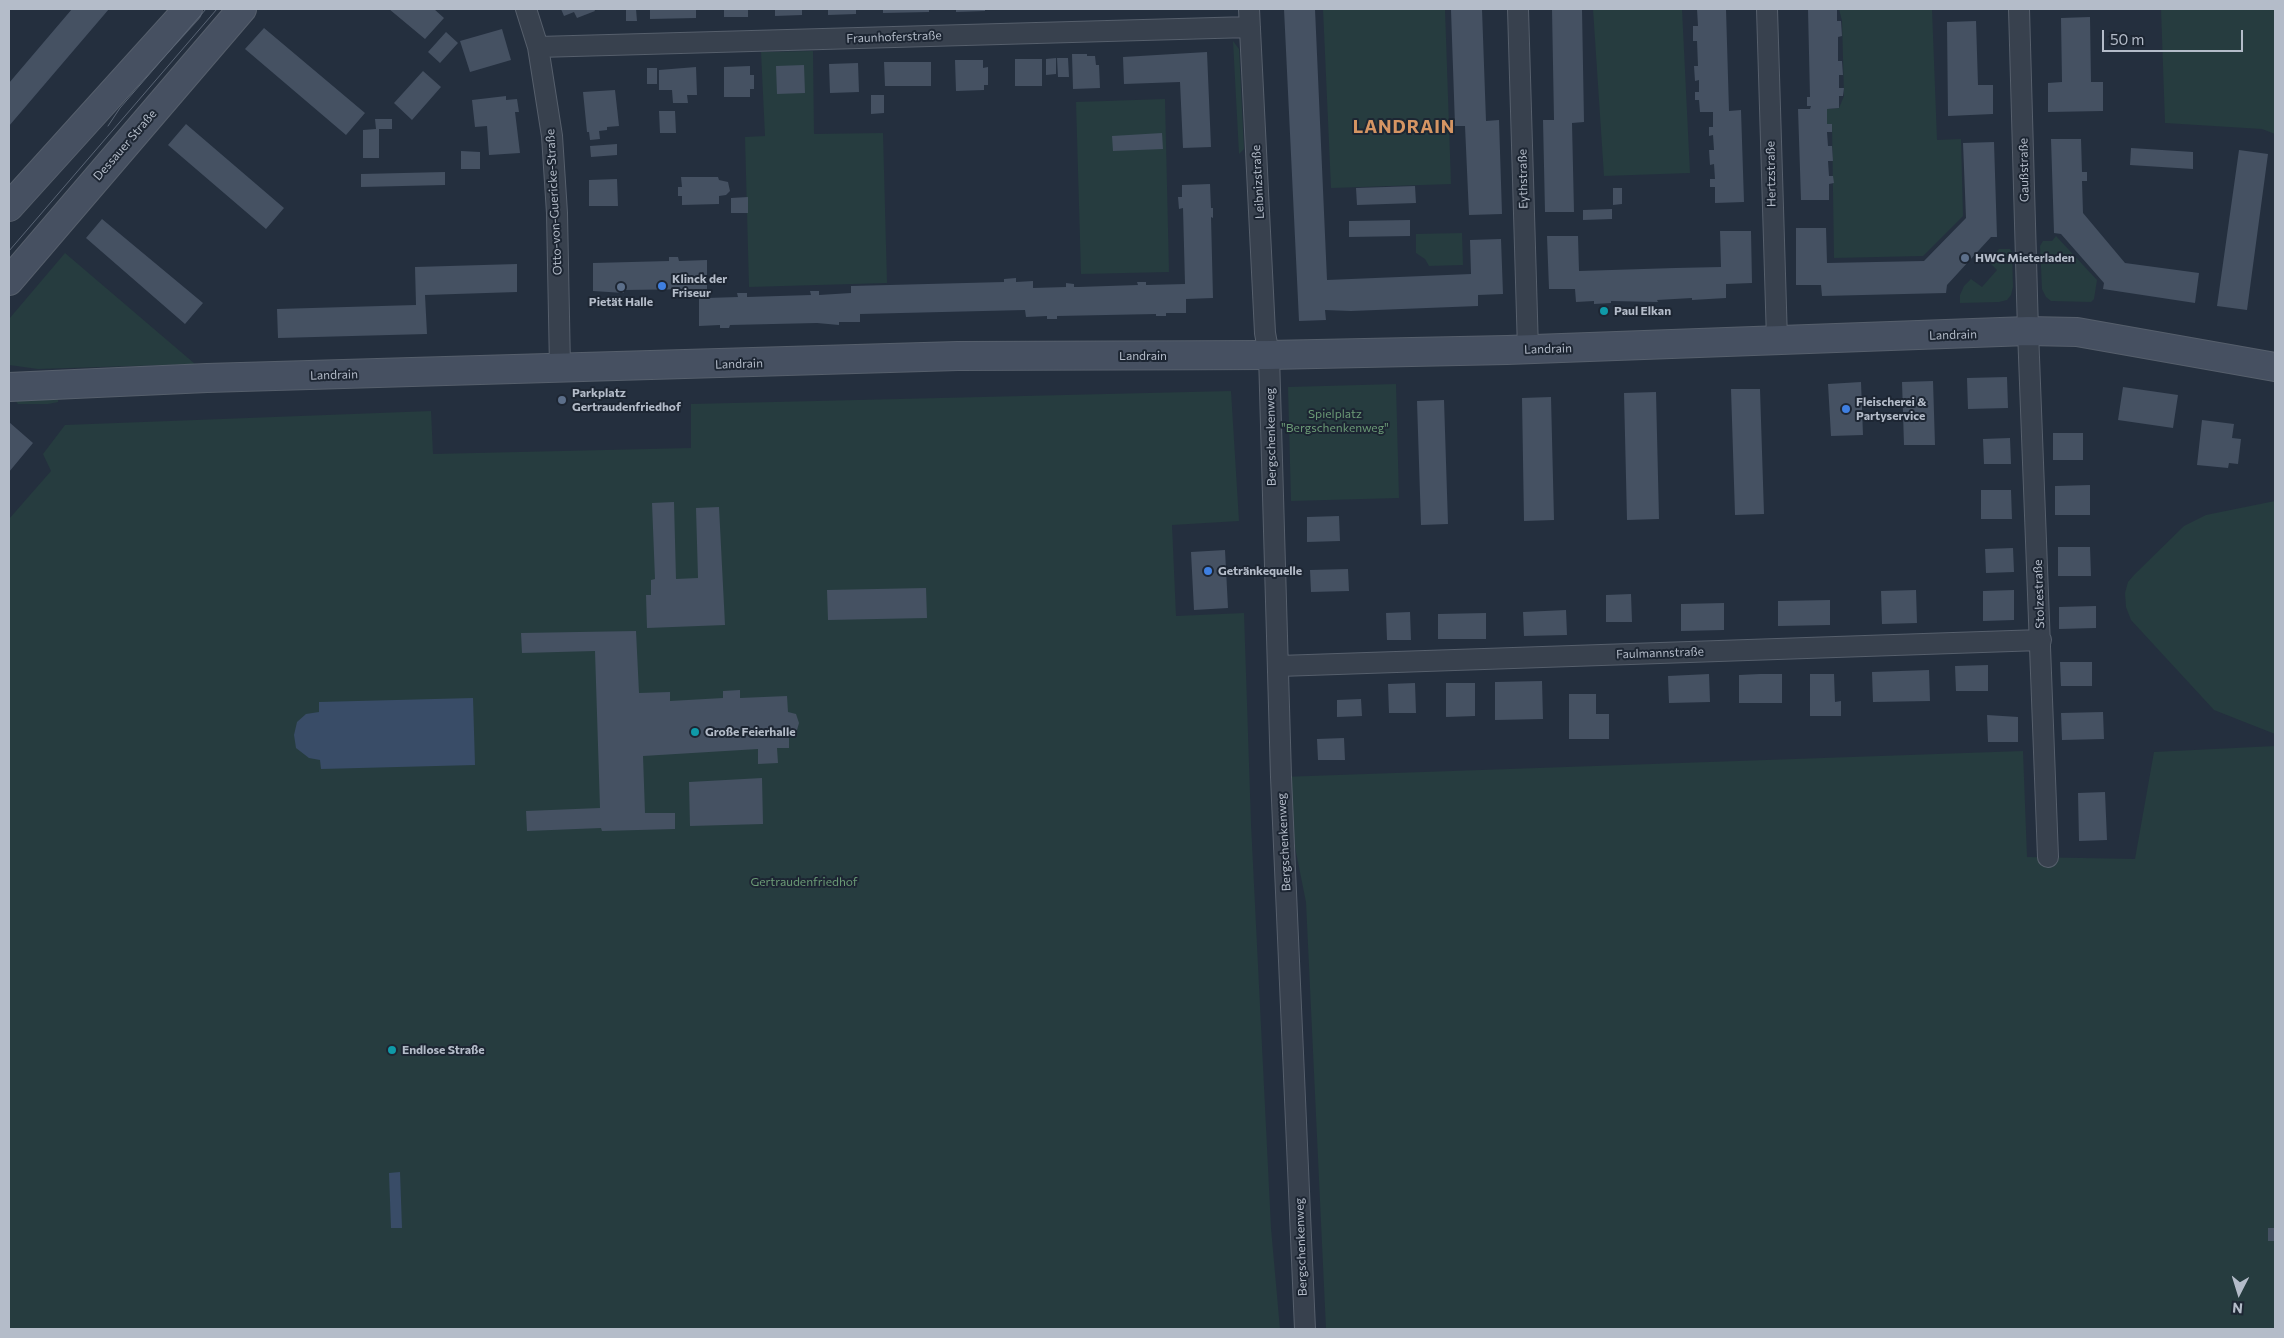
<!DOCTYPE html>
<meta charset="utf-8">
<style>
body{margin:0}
#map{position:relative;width:2284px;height:1338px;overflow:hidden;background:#242f3e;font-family:Commissioner,sans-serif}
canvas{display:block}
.frame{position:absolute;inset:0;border:10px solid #b4bcc9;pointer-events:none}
.north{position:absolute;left:2214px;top:1268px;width:50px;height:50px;-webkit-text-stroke:4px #1d2633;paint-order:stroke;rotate:185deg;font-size:14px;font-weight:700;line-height:20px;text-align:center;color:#b4bcc9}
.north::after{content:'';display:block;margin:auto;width:18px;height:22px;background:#b4bcc9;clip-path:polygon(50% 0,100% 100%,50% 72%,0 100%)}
.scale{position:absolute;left:2102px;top:30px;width:141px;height:22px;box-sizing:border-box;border:2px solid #b4bcc9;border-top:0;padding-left:6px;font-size:15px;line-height:18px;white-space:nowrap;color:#b4bcc9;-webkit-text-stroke:4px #1d2633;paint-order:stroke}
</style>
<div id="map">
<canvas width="2284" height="1338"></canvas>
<div class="frame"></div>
<div class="north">N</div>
<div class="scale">50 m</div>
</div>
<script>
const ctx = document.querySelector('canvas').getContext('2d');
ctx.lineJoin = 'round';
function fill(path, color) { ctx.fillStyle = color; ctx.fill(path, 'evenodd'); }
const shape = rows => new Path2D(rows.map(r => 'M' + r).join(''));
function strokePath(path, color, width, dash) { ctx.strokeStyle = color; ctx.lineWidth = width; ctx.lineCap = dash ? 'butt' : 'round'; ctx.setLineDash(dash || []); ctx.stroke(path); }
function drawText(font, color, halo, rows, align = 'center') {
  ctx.font = font + ' Commissioner,sans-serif'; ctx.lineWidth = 4; ctx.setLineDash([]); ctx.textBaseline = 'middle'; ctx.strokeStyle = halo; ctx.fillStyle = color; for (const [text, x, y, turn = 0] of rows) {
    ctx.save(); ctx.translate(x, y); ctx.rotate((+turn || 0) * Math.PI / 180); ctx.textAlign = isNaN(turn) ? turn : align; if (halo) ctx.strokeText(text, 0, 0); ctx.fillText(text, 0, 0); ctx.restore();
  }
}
const green = shape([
 [1323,9,1445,9,1451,184,1331,188],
 [1593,9,1682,9,1690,173,1604,176],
 [1839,9,1932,9,1937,140,1961,139,1963,216,1923,256,1834,258,1832,124,1827,124,1827,109,1839,108,1844,96,1842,21],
 [2161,9,2275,9,2275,134,2262,129,2165,123],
 [1233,41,1239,49,1244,149,1239,154],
 [813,51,814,134,883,133,887,283,749,287,745,137,765,136,761,52],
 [1165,99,1169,272,1081,274,1076,102],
 [1462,233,1463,265,1429,266,1425,259,1416,253,1416,234],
 [2056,236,2097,280,2094,299,2091,302,2051,301,2046,297,2042,289,2040,246,2043,241,2052,241],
 [1999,249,2010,249,2012,252,2013,287,2011,295,2007,300,1999,302,1960,303,1960,295,1964,286,1971,279,1982,287,1997,270,1988,261],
 [65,253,195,364,38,369,9,365,9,319],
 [1396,384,1399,498,1291,501,1288,387],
 [1231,391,1239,521,1172,525,1176,616,1244,613,1251,824,1271,1228,1280,1329,9,1329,9,519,51,471,43,454,65,425,431,411,433,454,691,448,691,404],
 [58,397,58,402,48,404,18,404,14,399],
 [2275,501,2275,734,2214,710,2131,620,2126,607,2125,593,2128,582,2134,575,2184,526,2206,515],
 [2275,746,2275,1329,1326,1329,1306,902,1281,777,2023,751,2027,857,2135,859,2154,752]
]);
const water = shape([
 [473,698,475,765,321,769,320,760,309,758,296,748,294,735,297,722,306,714,319,712,319,702],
 [400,1172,402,1228,391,1228,389,1173]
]);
const building = shape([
 [72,9,109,9,9,126,9,83],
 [389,9,434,9,444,18,425,39],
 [561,9,594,9,595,11,577,18,574,12,564,16],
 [626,9,636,9,637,21,626,21],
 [650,9,696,9,696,18,650,19],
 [724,9,748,9,748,17,724,17],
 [775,9,802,9,802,15,775,16],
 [828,9,856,9,856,14,828,15],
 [883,9,929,9,929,12,883,13],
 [956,9,985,9,985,11,956,12],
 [1284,9,1315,9,1327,280,1471,274,1470,240,1501,239,1503,294,1478,295,1478,306,1351,311,1325,310,1326,320,1299,321],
 [1482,9,1486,121,1499,120,1502,214,1469,215,1465,126,1455,126,1451,10],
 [1552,9,1582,9,1584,122,1572,123,1574,212,1545,212,1543,120,1554,120],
 [1697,9,1726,9,1729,111,1741,110,1744,202,1715,203,1715,187,1710,187,1710,179,1715,179,1714,164,1710,165,1709,150,1714,150,1713,135,1709,136,1709,127,1713,127,1713,112,1700,112,1699,100,1695,100,1695,92,1699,92,1699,80,1695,81,1694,66,1698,66,1697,41,1693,41,1693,26,1698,26],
 [1808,9,1837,9,1837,21,1841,21,1842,36,1838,37,1838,61,1842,61,1843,75,1839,75,1839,88,1844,88,1843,96,1839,96,1839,108,1827,109,1827,124,1832,124,1832,132,1827,132,1828,146,1832,146,1833,161,1828,161,1829,176,1833,176,1834,183,1829,184,1829,200,1801,200,1798,109,1810,109,1811,106,1807,106,1807,97,1810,97],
 [2090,17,2091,82,2103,82,2103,111,2048,112,2048,83,2062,82,2061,18],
 [1976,21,1978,85,1993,85,1993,114,1948,116,1947,22],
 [264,28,365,113,346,135,245,49],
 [502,29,511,60,470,72,460,41],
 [446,32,458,43,440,63,428,52],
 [1207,52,1211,147,1183,148,1180,82,1124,84,1123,57],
 [1072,54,1087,54,1087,56,1095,56,1096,65,1099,65,1100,88,1073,89],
 [1056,58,1056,74,1046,75,1046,59],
 [1057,58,1068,58,1069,77,1058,77],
 [1015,59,1042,59,1042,86,1015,86],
 [955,60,983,60,983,68,988,67,988,85,984,85,984,90,956,91],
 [884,62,931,62,931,86,885,86],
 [858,63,859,92,830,93,829,64],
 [804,65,805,93,777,94,776,66],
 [750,66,750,75,754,75,754,89,750,89,750,97,724,97,724,67],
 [696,67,697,95,687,95,688,103,673,103,672,90,659,90,659,70],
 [647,68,657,68,657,84,647,84],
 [423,71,441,87,412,120,394,103],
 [615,90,619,126,607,127,607,130,599,131,600,139,590,140,589,132,587,132,583,92],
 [871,95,884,95,884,113,871,114],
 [506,96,506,100,517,99,519,112,515,112,520,153,489,155,487,126,475,127,472,100],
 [659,111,675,111,676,133,660,133],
 [375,119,392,119,392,129,379,129,379,158,363,158,363,130,376,129],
 [186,124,284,208,266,229,168,145],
 [1162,133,1163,149,1113,151,1112,136],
 [2051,139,2081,139,2082,172,2087,172,2087,181,2082,181,2083,213,2125,263,2199,273,2195,303,2103,289,2104,283,2061,234,2054,233],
 [1994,142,1997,237,1991,237,1947,285,1946,293,1822,296,1821,285,1796,285,1796,228,1826,228,1827,263,1924,261,1966,218,1963,143],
 [617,144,617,155,591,157,590,146],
 [2131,148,2193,152,2193,169,2130,165],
 [2239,150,2268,154,2247,310,2217,306],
 [461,151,480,152,480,169,461,169],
 [445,172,445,185,361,187,361,174],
 [681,177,718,177,719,180,728,182,730,191,726,195,719,196,719,204,682,205,682,196,678,196,678,187,682,187],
 [617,179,618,206,589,206,589,180],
 [1210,184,1211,208,1213,208,1213,218,1211,217,1213,298,1186,299,1186,313,1166,313,1166,316,1156,316,1156,314,1057,316,1057,319,1047,319,1047,316,1026,317,1025,310,860,314,860,322,839,322,839,325,817,323,730,325,729,328,720,328,720,325,699,326,699,289,624,290,624,293,593,291,593,263,669,261,669,257,678,257,679,261,707,260,707,298,738,297,737,293,747,293,747,297,811,295,810,291,819,291,819,295,851,293,851,286,1004,282,1004,279,1016,278,1016,282,1033,281,1033,288,1066,287,1066,283,1074,284,1074,287,1078,287,1138,285,1137,282,1146,282,1146,285,1185,284,1183,208,1179,209,1178,197,1182,197,1182,185],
 [1415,186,1416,203,1357,205,1356,188],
 [1613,188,1622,188,1622,204,1613,205],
 [748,197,748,213,731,213,731,198],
 [1612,209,1612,219,1583,220,1583,210],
 [102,219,203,303,185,324,86,238],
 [1410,220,1410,236,1349,237,1349,221],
 [1720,231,1751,231,1752,283,1726,284,1726,298,1692,300,1692,298,1657,300,1658,302,1611,301,1611,303,1594,304,1594,301,1576,302,1575,289,1549,289,1547,236,1578,236,1579,271,1675,268,1721,267],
 [517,264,517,292,425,295,427,334,278,338,277,309,416,305,415,267],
 [2007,377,2008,408,1968,409,1967,378],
 [1933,381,1935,445,1904,445,1902,382],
 [1861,382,1863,435,1831,436,1828,384],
 [2123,387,2178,395,2173,428,2118,420],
 [1731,389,1760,389,1764,514,1735,515],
 [1656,392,1659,519,1627,520,1624,393],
 [1551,397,1554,520,1524,521,1522,398],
 [1444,400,1448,524,1421,525,1417,401],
 [2202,420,2234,424,2232,438,2241,439,2238,464,2229,463,2228,468,2197,465],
 [9,422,33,443,9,472],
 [2053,433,2083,433,2083,460,2053,460],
 [2010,438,2011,464,1984,464,1983,439],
 [2090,485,2090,515,2055,515,2055,486],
 [1981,490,2011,490,2012,519,1981,519],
 [674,502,676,579,698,578,696,508,719,507,725,625,647,628,646,595,651,595,651,580,655,579,652,503],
 [1339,516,1340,541,1307,542,1307,517],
 [2058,547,2090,547,2091,576,2058,576],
 [2013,548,2014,572,1986,573,1985,549],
 [1225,550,1228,608,1194,610,1191,552],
 [1348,569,1349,591,1311,592,1310,570],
 [926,588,927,618,828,620,827,590],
 [1916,590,1917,623,1882,624,1881,591],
 [2014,590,2014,620,1983,621,1983,591],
 [1631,594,1632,622,1606,622,1606,595],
 [1830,600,1830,625,1778,626,1778,601],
 [1724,603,1724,630,1681,631,1681,604],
 [2096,606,2096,628,2059,629,2059,607],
 [1566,610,1567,635,1524,636,1523,612],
 [1410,612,1411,640,1387,640,1386,613],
 [1486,613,1486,639,1438,639,1438,614],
 [636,631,639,693,670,692,670,701,723,698,723,691,740,690,740,698,787,696,788,712,796,714,799,723,797,730,789,734,789,748,777,748,778,763,758,764,758,749,643,756,645,813,675,813,675,829,602,831,601,828,527,831,526,811,600,808,595,651,522,653,521,633],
 [2060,662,2092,662,2092,686,2061,686],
 [1988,665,1988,691,1956,691,1955,666],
 [1929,670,1930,701,1873,702,1872,672],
 [1709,674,1710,702,1669,703,1668,676],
 [1760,674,1782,674,1782,703,1739,703,1739,675],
 [1810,674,1834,674,1835,702,1841,701,1841,716,1810,716],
 [1542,681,1543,719,1495,720,1495,682],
 [1415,683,1416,713,1389,713,1388,684],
 [1446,683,1475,683,1475,716,1446,717],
 [1569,694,1596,694,1596,714,1609,714,1609,739,1569,739],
 [1361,699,1362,716,1337,717,1337,700],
 [2103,712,2104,739,2062,740,2061,713],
 [1987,715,2018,717,2018,742,1988,742],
 [1344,738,1345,760,1318,760,1317,739],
 [762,778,763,824,690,826,689,782],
 [2105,792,2107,840,2079,841,2078,793],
 [2268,1228,2275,1228,2275,1241,2268,1241]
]);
const street = shape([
 [526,9,538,47,552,136,557,213,560,368],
 [1249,9,1265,333,1269,355,1281,777,1305,1329],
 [1518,9,1528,350],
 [1767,9,1777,340],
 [2019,9,2028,331,2048,857],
 [538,47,1250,27],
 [1279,666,2041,640]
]);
const secondary = shape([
 [9,207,188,9],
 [9,281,242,9],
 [9,387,207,378,958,356,1269,355,1507,350,2028,331,2077,332,2275,367]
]);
const tram = shape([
 [108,126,120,108,206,9],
 [9,251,217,9]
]);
const markers = [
 [1965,258,5,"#5c6f8a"],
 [662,286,5,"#3f7fe0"],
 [621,287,5,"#5c6f8a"],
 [1604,311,5,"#0f9aa8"],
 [562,400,5,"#5c6f8a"],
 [1846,409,5,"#3f7fe0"],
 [1208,571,5,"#3f7fe0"],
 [695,732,5,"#0f9aa8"],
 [392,1050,5,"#0f9aa8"]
];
const streetNames = [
 ["Fraunhoferstraße",894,37,-2],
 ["Dessauer Straße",125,145,-49],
 ["Gaußstraße",2024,170,-91],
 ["Hertzstraße",1771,174,-91],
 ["Eythstraße",1523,179,-91],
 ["Leibnizstraße",1258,182,-93],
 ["Otto-von-Guericke-Straße",554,202,-93],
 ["Landrain",1953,335,-2],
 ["Landrain",1548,349,-2],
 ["Landrain",1143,356],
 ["Landrain",739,364,-2],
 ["Landrain",334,375,-2],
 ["Bergschenkenweg",1271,437,-91],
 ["Stolzestraße",2039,594,-92],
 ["Faulmannstraße",1660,653,-2],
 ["Bergschenkenweg",1284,842,-93],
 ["Bergschenkenweg",1301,1247,-92]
];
const poiNames = [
 ["HWG Mieterladen",1975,258],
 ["Klinck der",672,279],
 ["Friseur",672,293],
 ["Pietät Halle",621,302,"center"],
 ["Paul Elkan",1614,311],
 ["Parkplatz",572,393],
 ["Gertraudenfriedhof",572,407],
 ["Fleischerei &",1856,402],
 ["Partyservice",1856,416],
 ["Getränkequelle",1218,571],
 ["Große Feierhalle",705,732],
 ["Endlose Straße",402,1050]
];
const parkNames = [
 ["Spielplatz",1335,414],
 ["\"Bergschenkenweg\"",1335,428],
 ["Gertraudenfriedhof",804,882]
];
const districtNames = [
 ["LANDRAIN",1404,127]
];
fill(green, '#263c3f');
fill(water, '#394c67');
fill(building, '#455162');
strokePath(street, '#565f6c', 22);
strokePath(secondary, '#565f6c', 30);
strokePath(street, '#38414e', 20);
strokePath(secondary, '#465061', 28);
strokePath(tram, '#5a6575', 1);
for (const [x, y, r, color] of markers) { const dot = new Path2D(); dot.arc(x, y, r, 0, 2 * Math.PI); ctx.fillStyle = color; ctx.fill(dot); strokePath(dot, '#1d2633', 2); }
drawText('12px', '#b4bcc9', '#1d2633', streetNames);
drawText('bold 12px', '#b4bcc9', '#1d2633', poiNames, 'left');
drawText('12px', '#6b9a76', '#1d2633', parkNames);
ctx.letterSpacing = '1px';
drawText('bold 18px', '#d59563', '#1d2633', districtNames);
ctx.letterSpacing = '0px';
</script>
